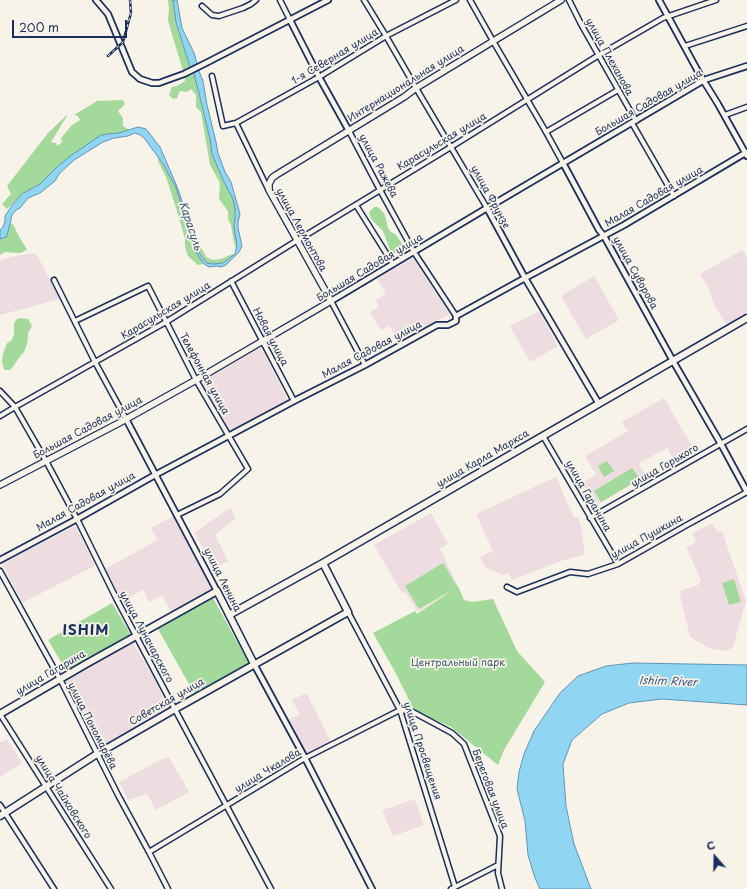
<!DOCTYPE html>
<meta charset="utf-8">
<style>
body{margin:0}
#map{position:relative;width:747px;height:889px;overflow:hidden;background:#f7f3e8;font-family:"Playpen Sans",sans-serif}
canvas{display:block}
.north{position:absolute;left:695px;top:837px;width:40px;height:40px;-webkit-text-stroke:3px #f7f3e8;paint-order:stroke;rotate:340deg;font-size:11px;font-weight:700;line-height:16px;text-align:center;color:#1b2f5e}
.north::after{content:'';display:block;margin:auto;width:14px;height:18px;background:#1b2f5e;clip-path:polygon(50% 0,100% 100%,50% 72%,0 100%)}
.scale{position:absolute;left:12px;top:20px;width:115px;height:18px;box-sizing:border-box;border:2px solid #1b2f5e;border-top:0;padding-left:5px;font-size:12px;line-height:14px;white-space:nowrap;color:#1b2f5e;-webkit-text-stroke:3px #f7f3e8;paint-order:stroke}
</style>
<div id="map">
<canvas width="747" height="889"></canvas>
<div class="north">С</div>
<div class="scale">200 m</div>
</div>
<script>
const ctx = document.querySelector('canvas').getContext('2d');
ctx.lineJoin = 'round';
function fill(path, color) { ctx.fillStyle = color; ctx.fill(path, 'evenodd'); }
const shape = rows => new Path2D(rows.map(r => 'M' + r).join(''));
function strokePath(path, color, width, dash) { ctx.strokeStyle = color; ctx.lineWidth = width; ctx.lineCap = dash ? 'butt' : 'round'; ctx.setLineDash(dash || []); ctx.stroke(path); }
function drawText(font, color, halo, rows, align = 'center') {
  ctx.font = font + ' "Playpen Sans",sans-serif'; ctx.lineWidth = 3.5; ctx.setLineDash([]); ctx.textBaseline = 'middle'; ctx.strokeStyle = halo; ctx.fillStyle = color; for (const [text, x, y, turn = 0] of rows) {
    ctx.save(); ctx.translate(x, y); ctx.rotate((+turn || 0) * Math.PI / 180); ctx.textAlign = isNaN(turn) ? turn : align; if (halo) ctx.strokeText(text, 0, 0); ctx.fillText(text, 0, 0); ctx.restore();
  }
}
const built = shape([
 [742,250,747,257,747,316,728,327,713,302,709,289,700,274],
 [36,253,60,299,0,315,0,260,11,257],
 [413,258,450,314,398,341,389,326,381,330,370,312,379,307,376,300,386,294,377,279],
 [594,276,619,320,586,339,561,296],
 [539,311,558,346,530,362,510,326],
 [260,345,288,400,230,432,200,380],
 [664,398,693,448,674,460,667,448,640,463,639,464,646,476,595,506,582,483,596,475,585,456,628,431,622,422],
 [556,477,574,518,578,517,581,526,585,555,575,557,561,561,512,580,508,573,503,575,485,567,480,557,493,551,476,514],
 [231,507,235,519,215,535,228,561,215,568,194,533],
 [431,513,448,544,440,549,446,561,458,586,418,612,405,592,402,593,374,545],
 [174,516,213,591,172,614,162,595,149,602,143,590,122,601,105,569,158,540,151,528],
 [712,523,718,532,722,531,746,601,733,647,727,651,711,649,690,637,679,591,698,585,701,580,686,548,696,542,692,534],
 [75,526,96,565,22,603,2,563],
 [133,643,171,708,101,748,65,680],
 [306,693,331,742,307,754,288,720,300,714,292,700],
 [7,739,22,763,0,777,0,743],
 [169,757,189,792,156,810,147,794,128,800,119,782,160,760],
 [415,799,424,825,393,836,382,810]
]);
const green = shape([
 [168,0,173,0,176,22,190,67,183,71,168,21,169,9],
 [194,74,199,93,210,139,212,154,224,182,233,198,235,209,235,218,234,225,237,244,236,248,234,243,231,225,228,219,228,211,219,199,220,183,210,165,201,112,196,107,196,95,191,89,187,92,180,91,177,98,173,99,169,95,172,87,177,86,185,81,185,77],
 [123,100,125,104,118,111,123,118,123,126,130,130,119,133,108,134,69,157,56,168,40,184,22,194,7,209,2,204,11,194,7,186,48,133,68,114,51,142,56,143,57,146,62,142,61,138,71,126,80,120,78,116,74,115,97,101],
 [158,157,162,160,164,165,169,175,175,185,181,203,194,246,199,257,204,264,198,265,188,256,185,247,185,239,177,211,166,177,158,161],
 [374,207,377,207,379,208,384,213,386,219,388,228,390,231,396,235,402,243,403,247,401,251,397,253,392,253,390,250,383,231,372,220,370,216,369,212],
 [12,223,14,226,16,231,27,250,20,253,5,252,0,255,0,239,8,232,9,225],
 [196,241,199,243,206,257,213,260,221,259,232,254,235,254,223,263,213,264,207,263,201,256,195,245],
 [20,318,28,319,32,326,28,333,28,337,27,344,24,352,21,355,12,368,9,370,4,370,2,362,3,354,7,343,11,341,13,337,14,333,14,323,17,319],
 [607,461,614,471,604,477,598,466],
 [632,468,640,479,601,502,594,491],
 [443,563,457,586,458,586,464,600,472,602,493,599,517,651,545,682,504,750,498,765,451,727,414,710,394,670,373,633,415,611,417,614,454,589,419,609,405,586],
 [734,579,741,602,729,605,722,583],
 [213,598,249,663,194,693,158,629],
 [112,603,131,635,67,672,48,640]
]);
const water = shape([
 [173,0,177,0,182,28,194,53,199,71,203,81,207,105,216,142,218,153,225,172,231,182,240,214,238,222,238,228,242,246,239,252,226,265,221,267,217,266,209,267,204,264,199,257,193,246,181,203,175,185,169,175,164,165,144,138,140,135,135,133,128,136,114,138,103,142,74,160,59,174,55,181,40,193,28,198,20,208,16,210,12,215,8,232,6,237,0,239,0,230,3,227,5,221,5,216,13,204,22,194,40,184,56,168,69,157,101,135,108,134,119,133,138,127,146,129,160,147,178,189,192,231,195,245,201,256,207,263,213,264,223,263,235,254,237,244,235,234,234,225,235,218,235,209,233,199,224,182,212,154,210,139,199,93,194,74,190,67,176,22,173,0],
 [633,663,747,665,747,705,662,699,629,703,602,714,572,740,563,764,566,806,574,844,591,889,540,889,535,878,528,855,525,821,517,789,519,772,524,754,534,731,560,693,578,676,606,666,633,663]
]);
const minor = shape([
 [280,0,290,20],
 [364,0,386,36,416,88,487,208],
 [470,0,493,41,546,132,563,163],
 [569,0,581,24,636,121],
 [202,6,212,15,219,16,243,8,251,4,256,0],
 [685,46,747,26],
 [212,76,223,126,236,123,319,77,386,36,456,0],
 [725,115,747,107],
 [236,123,268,189],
 [632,123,674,196],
 [349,131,380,190,414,252,456,316],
 [546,132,618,90],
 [356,205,393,264],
 [54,280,95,362,126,419],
 [231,281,294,401],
 [331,301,365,365],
 [75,321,148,286,196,380,248,469,220,494,177,515],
 [0,391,15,407,166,322,293,243,451,147,599,55,663,18,716,0],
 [0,416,15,407,46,461,77,519,116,598,163,687,271,889],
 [543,436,618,564],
 [590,518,747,429],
 [0,571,62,683,118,795,149,852,168,889],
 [507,587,517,592,570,572,588,574,618,564,685,526,747,492],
 [348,612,400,710,455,887],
 [0,714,111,889],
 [0,805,54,889],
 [149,852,305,758,400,710,413,712,452,733,464,744,500,836,498,873,502,889],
 [451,889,498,865]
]);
const tertiary = shape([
 [96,0,108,14,132,72,140,79,152,83,159,83,170,79,184,74,208,62,328,0],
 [659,0,700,75,718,104,747,156],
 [290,20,319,77,349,131],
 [563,163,599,230,604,236,673,361,721,444,747,492],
 [487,208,525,278,599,404],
 [331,301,487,208,704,80,747,66],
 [126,419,217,591],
 [0,560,77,519,155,475,294,401,365,365,437,325,448,325,456,321,456,316,525,278,624,225,747,152],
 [254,664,305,758,372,889]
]);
const secondary = shape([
 [0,485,119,423,196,380,331,301,297,240,269,190,269,184,272,178,276,175,404,97,416,88,561,0]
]);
const primary = shape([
 [229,615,323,563,747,318],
 [0,714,86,664,217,591,254,664],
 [0,816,97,754,175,709,348,612,323,563]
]);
const rail = shape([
 [108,56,123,42,131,13,130,0]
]);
const streetNames = [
 ["1-я Северная улица",335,57,-31],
 ["улица Плеханова",609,57,61],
 ["Интернациональная улица",406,84,-32],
 ["Большая Садовая улица",649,103,-30],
 ["Карасульская улица",442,142,-31],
 ["улица Ражева",378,166,62],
 ["улица Фрунзе",490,197,61],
 ["Малая Садовая улица",654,197,-30],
 ["улица Лермонтова",301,230,61],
 ["Большая Садовая улица",370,268,-31],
 ["улица Суворова",635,273,61],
 ["Карасульская улица",166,311,-31],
 ["Новая улица",270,337,62],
 ["Малая Садовая улица",372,350,-28],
 ["Телефонная улица",204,374,61],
 ["Большая Садовая улица",88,428,-28],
 ["улица Карла Маркса",483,459,-30],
 ["улица Горького",665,466,-30],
 ["улица Гаранина",588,496,60],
 ["Малая Садовая улица",86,502,-29],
 ["улица Пушкина",647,537,-29],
 ["улица Ленина",222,580,63],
 ["улица Луначарского",146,637,62],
 ["улица Гагарина",51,673,-30],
 ["Советская улица",167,702,-30],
 ["улица Пономарёва",92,726,63],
 ["улица Просвещения",422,751,72],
 ["улица Чкалова",268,771,-31],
 ["Береговая улица",490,789,69],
 ["улица Чайковского",63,797,58]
];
const parkNames = [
 ["Центральный парк",458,663]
];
const waterNames = [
 ["Карасуль",190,226,72],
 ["Ishim River",668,682,2]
];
const districtNames = [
 ["ISHIM",86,631]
];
fill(built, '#eddde1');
fill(green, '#a4d99c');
fill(water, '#90d5f2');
strokePath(water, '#6193b7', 1);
strokePath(minor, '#1b2f5e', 7);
strokePath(tertiary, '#1b2f5e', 8);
strokePath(secondary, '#1b2f5e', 8);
strokePath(primary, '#1b2f5e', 9);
strokePath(minor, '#f7f3e8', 4);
strokePath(tertiary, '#f7f3e8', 4.5);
strokePath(secondary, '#f7f3e8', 5.5);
strokePath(primary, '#f7f3e8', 6);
strokePath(rail, '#1b2f5e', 2.5);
strokePath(rail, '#f7f3e8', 1, [3]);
drawText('10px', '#1b2f5e', '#f7f3e8', streetNames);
drawText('10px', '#3d5a6e', '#f7f3e8', parkNames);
drawText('italic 11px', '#385883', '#f7f3e8', waterNames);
ctx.letterSpacing = '1px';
drawText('bold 14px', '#1b2f5e', '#f7f3e8', districtNames);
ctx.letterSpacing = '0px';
</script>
